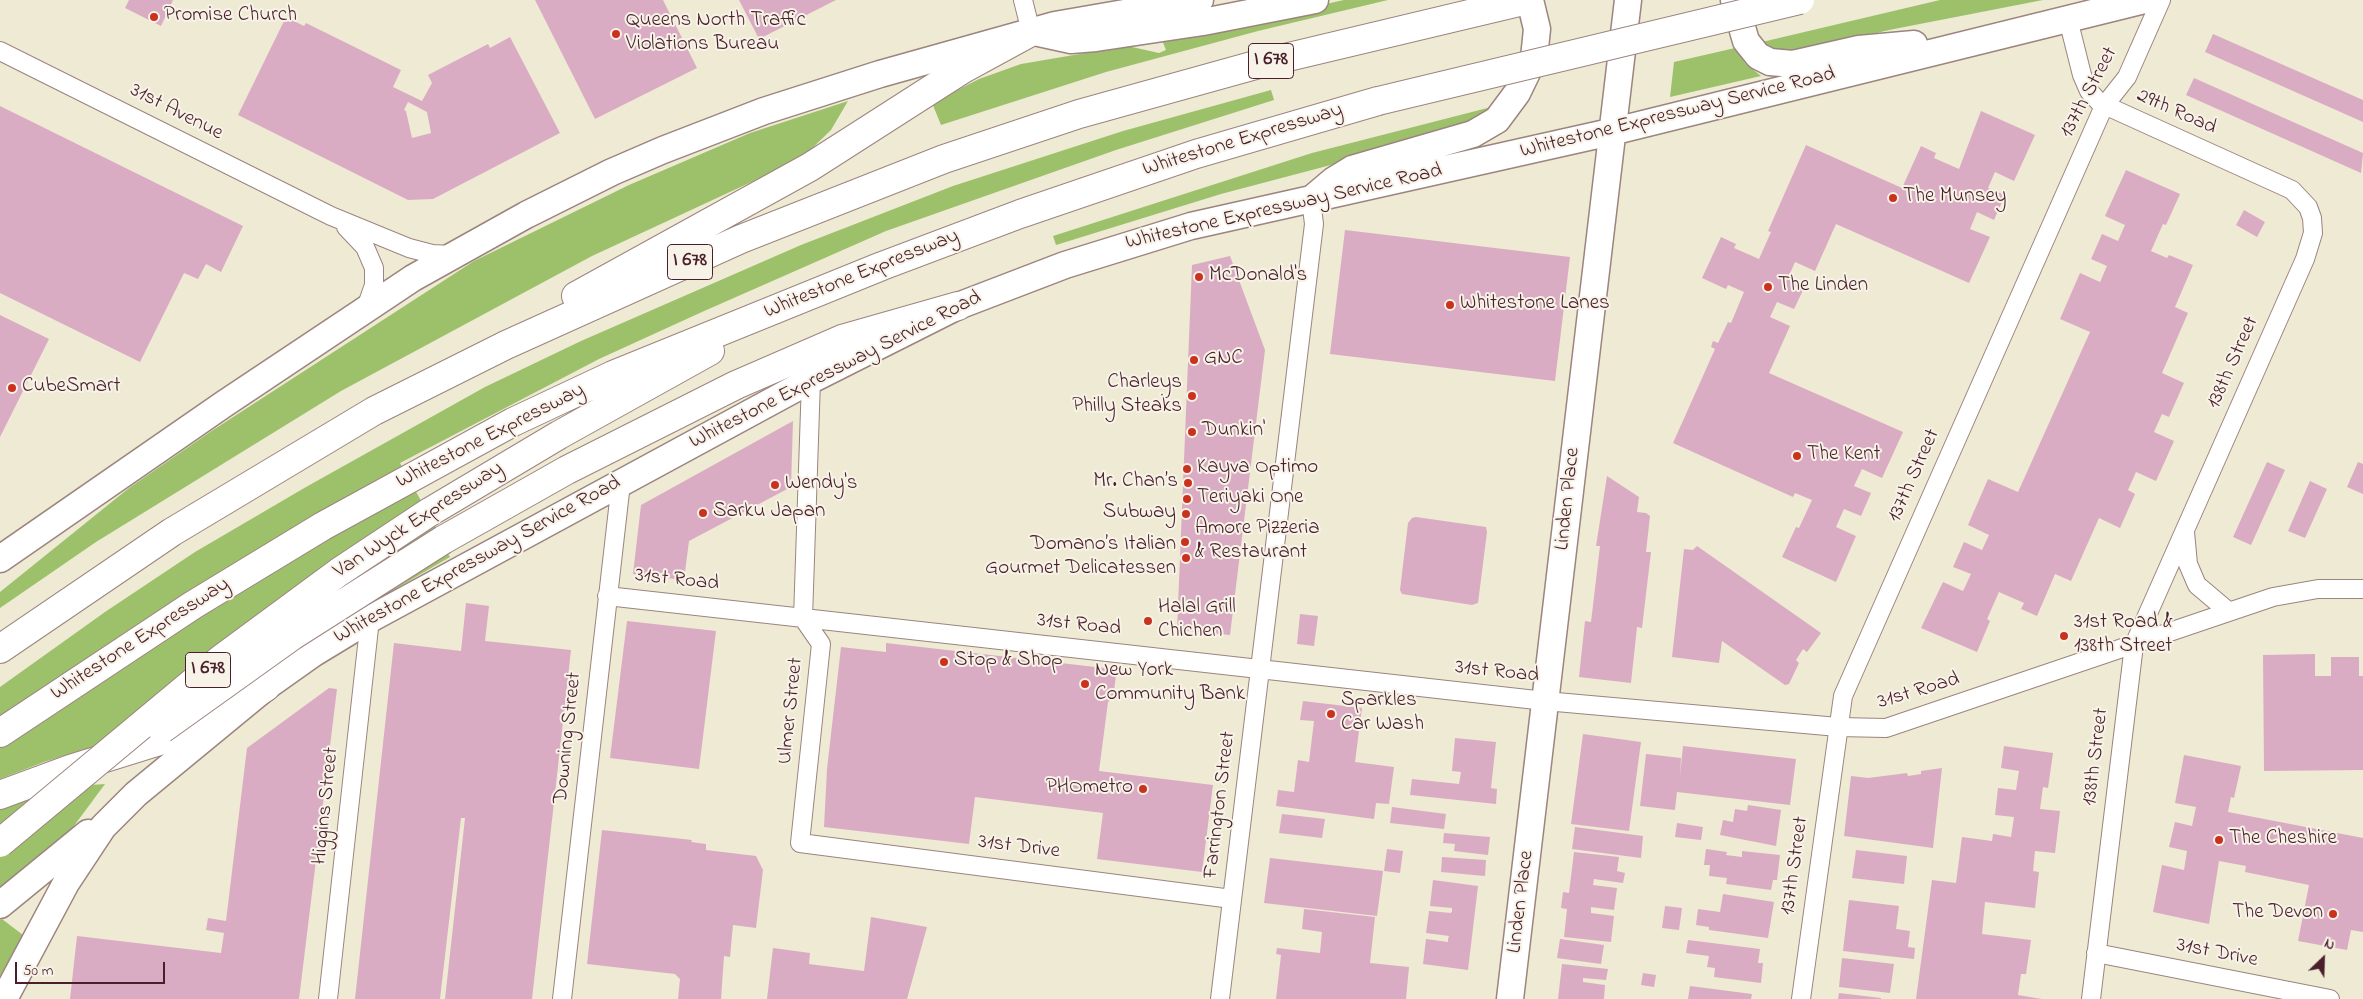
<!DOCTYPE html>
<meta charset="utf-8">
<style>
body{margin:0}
#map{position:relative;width:2363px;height:999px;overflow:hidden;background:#efead3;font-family:"Indie Flower",sans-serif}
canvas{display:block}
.north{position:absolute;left:2298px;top:934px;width:50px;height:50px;-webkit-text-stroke:4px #f7f3e8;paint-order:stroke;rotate:24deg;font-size:14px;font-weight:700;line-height:20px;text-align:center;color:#4a1f2b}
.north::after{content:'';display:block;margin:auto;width:18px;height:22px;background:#4a1f2b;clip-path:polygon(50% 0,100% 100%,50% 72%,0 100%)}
.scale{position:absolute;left:15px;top:962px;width:150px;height:22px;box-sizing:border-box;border:2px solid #4a1f2b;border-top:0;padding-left:6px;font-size:15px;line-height:18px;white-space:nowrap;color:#4a1f2b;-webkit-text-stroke:4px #f7f3e8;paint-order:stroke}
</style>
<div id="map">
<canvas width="2363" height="999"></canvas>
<div class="north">N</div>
<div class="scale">50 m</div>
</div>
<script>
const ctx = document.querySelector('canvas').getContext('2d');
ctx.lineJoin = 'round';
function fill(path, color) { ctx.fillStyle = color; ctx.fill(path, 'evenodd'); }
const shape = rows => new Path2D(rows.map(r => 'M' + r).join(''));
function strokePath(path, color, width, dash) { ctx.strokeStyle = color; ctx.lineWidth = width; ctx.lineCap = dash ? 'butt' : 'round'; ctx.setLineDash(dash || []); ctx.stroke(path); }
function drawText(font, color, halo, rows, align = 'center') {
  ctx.font = font + ' "Indie Flower",sans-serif'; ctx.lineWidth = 4; ctx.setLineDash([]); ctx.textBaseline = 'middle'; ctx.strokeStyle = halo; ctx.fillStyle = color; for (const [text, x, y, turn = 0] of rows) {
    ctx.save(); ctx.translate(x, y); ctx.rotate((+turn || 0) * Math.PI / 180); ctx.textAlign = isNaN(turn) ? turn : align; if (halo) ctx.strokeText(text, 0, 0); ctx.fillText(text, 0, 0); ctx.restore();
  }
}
const green = shape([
 [1344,0,1388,0,1258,31,1106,72,941,125,932,103,979,79,1021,64,1121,47,1132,47,1159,53,1166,50,1162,40],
 [1940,0,2043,0,1889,30,1805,51,1793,52,1776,50,1762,42],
 [1735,48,1745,63,1761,76,1670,97,1674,62],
 [1271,90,1274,100,1116,150,886,231,702,312,599,359,400,463,449,551,447,552,450,557,162,725,44,762,0,779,0,687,105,612,195,552,306,487,485,387,581,341,801,245,953,186,1123,131],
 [848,101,831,130,801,159,592,256,341,391,96,542,0,608,0,592,129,488,210,432,474,261,629,185,750,133],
 [1503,104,1452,133,1221,194,1056,245,1053,236,1312,153],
 [105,784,65,838,0,891,0,808,61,787],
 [2,919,23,935,0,976,0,920]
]);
const building = shape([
 [129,0,173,0,161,26,125,8],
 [535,0,663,0,697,68,595,119],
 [739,0,836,0,759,39],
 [286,17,304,26,306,23,401,70,393,87,422,101,432,83,428,75,488,44,490,48,510,37,560,133,433,199,408,200,238,115],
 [408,102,427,112,431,133,412,138,406,111,404,110],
 [2213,34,2363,100,2363,122,2205,52],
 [2194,78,2363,153,2361,173,2186,95],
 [0,106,243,226,221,272,206,264,198,279,184,273,140,362,0,293],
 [1981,111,2035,135,2014,181,1995,172,1988,188,2005,195,1994,220,1977,212,1970,229,1990,237,1969,283,1836,224,1815,271,1795,262,1788,278,1805,286,1794,309,1777,302,1770,317,1790,326,1769,373,1903,432,1882,478,1862,469,1854,486,1871,493,1861,516,1844,509,1836,527,1856,536,1836,582,1782,557,1796,527,1799,528,1812,500,1795,493,1793,497,1673,443,1715,349,1711,347,1713,341,1718,343,1728,322,1731,323,1744,292,1728,285,1726,289,1702,278,1721,237,1736,244,1734,248,1759,259,1771,232,1768,231,1806,145,1902,188,1921,146,1936,153,1934,158,1959,169],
 [2126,170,2180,194,2166,225,2163,224,2151,251,2167,258,2169,255,2193,265,2175,307,2188,313,2162,373,2184,383,2169,417,2162,414,2154,432,2174,441,2156,481,2136,472,2128,490,2135,494,2120,528,2099,518,2071,581,2055,574,2037,616,2021,609,2024,603,1999,592,1987,619,1990,621,1977,652,1921,628,1943,582,1963,591,1971,574,1953,567,1964,542,1982,550,1989,535,1968,525,1988,479,2018,492,2090,332,2060,319,2080,273,2100,282,2107,266,2091,259,2102,234,2118,241,2125,225,2105,216],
 [2244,210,2265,222,2257,237,2236,225],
 [1345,230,1570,257,1555,381,1330,354],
 [1230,256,1265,350,1230,635,1177,630,1192,265],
 [0,315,49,339,0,437],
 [793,421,791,487,689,541,684,580,633,574,641,505],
 [2267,462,2285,470,2251,545,2233,537],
 [2358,462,2363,464,2363,494,2347,487],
 [1607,476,1639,497,1637,512,1646,513,1650,516,1646,552,1651,552,1642,628,1637,627,1631,683,1579,677,1585,621,1591,622,1600,546,1596,546],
 [2310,481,2327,489,2305,538,2288,531],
 [1416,517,1486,527,1487,532,1478,603,1472,605,1402,594,1400,590,1408,523,1412,518],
 [1697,546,1821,633,1807,652,1803,649,1796,660,1799,663,1789,684,1785,685,1722,641,1719,663,1672,657,1684,549,1693,550],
 [466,603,489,606,485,641,571,650,532,999,445,999,465,818,461,818,440,999,355,999,394,643,461,651],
 [1300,614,1318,616,1314,646,1297,644],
 [627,621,716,631,699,769,610,758],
 [886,643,1113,669,1116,675,1113,699,1108,702,1099,771,1213,785,1202,872,1097,859,1103,813,975,797,969,844,824,827,827,769,841,647,886,652],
 [2315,654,2315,676,2331,676,2331,657,2359,657,2359,676,2363,676,2363,770,2264,771,2263,655],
 [329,688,337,689,299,999,70,999,77,936,221,953,224,933,206,930,208,918,226,921,247,748],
 [1303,701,1362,708,1355,762,1394,767,1389,804,1376,803,1374,819,1276,806,1278,790,1294,792,1298,760,1309,762,1314,721,1300,720],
 [1583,734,1641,742,1629,831,1571,824],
 [1455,738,1496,742,1491,788,1497,789,1496,804,1410,795,1412,779,1459,784,1461,772,1452,771],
 [1683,746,1796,759,1790,805,1677,792,1675,810,1640,806,1646,754,1681,758,1680,776],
 [2004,746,2053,753,2048,788,2043,787,2040,809,2060,811,2055,853,2035,851,2033,871,2039,872,2035,908,1985,902,1982,934,2031,940,2026,974,2021,974,2018,995,2042,999,1916,999,1932,880,1956,883,1962,837,1992,841,1993,834,2011,837,2014,817,1995,815,1998,788,2016,790,2019,771,2001,768],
 [2184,755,2241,766,2234,798,2231,797,2228,812,2363,838,2363,932,2351,930,2347,950,2298,941,2309,885,2245,872,2246,866,2219,861,2209,924,2153,912,2162,865,2184,870,2187,851,2169,847,2175,822,2192,826,2196,807,2175,803],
 [1942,768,1933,848,1844,836,1851,776,1868,778,1907,773,1908,776,1921,774,1921,771],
 [1748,805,1781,810,1776,846,1720,835,1723,820,1733,822,1735,809,1747,811],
 [1392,807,1446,814,1444,829,1390,823],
 [1282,814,1325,819,1322,838,1279,833],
 [1677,823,1703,827,1701,840,1675,837],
 [1575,827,1643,836,1641,858,1572,849],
 [602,830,692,840,691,842,706,844,706,850,756,856,763,870,756,928,733,925,730,957,724,956,721,999,678,999,680,979,675,974,587,964],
 [1444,833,1490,837,1488,855,1454,851,1455,844,1443,843],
 [1387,849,1403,851,1400,873,1384,871],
 [1706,849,1727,852,1726,855,1742,857,1742,851,1780,855,1777,880,1773,880,1771,890,1726,884,1727,878,1709,876,1710,865,1704,865],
 [1856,850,1907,856,1904,884,1852,878],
 [1574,852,1619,857,1617,871,1625,873,1623,883,1594,879,1593,885,1617,888,1614,910,1591,907,1591,913,1614,916,1611,942,1564,937,1567,909,1561,908,1563,892,1569,893],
 [1442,857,1486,860,1485,876,1441,872],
 [1270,858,1383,871,1377,916,1264,903],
 [1433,880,1478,886,1468,970,1423,964,1426,939,1448,942,1448,939,1449,936,1426,933,1429,911,1451,913,1452,911,1452,908,1430,906],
 [1723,894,1774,902,1768,938,1709,930,1709,927,1696,925,1698,909,1720,912],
 [1849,900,1899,906,1896,929,1910,931,1908,947,1915,948,1914,959,1843,951],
 [1665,906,1682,908,1679,930,1662,928],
 [1304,909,1375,917,1370,963,1409,967,1406,999,1276,999,1281,955,1276,954,1277,948,1320,953,1322,932,1302,929],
 [871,917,927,927,907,999,767,999,773,948,810,953,809,964,864,971],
 [1560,939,1604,945,1601,964,1557,958],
 [1688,940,1760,949,1758,963,1763,963,1761,983,1714,977,1715,968,1707,967,1709,956,1686,953],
 [1842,958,1894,964,1890,993,1839,987],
 [1562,964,1608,969,1606,980,1583,978,1583,982,1605,985,1604,999,1558,999],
 [1643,973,1656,975,1654,987,1641,985],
 [1690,986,1752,994,1751,999,1688,999],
 [1839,993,1881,998,1881,999,1838,999]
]);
const street = shape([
 [1023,0,1031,32],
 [2068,19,2082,75,2089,91,2100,103,2292,190,2308,207,2312,218,2313,233,2305,259,2134,645,2091,999],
 [0,51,331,216,409,248,432,254,452,255],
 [346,227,365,247,374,268,374,285,366,308],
 [811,380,803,618,821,644,800,843,1232,899],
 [2185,532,2188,564,2197,585,2229,612],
 [607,596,1545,701,1838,727,1886,728,2273,597,2318,589,2363,589],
 [2096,953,2330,999],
 [328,999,370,619],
 [562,999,621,483],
 [1220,999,1314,224,1311,200],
 [1801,999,1843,696,2104,106,2127,77,2161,0]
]);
const secondary = shape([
 [1734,0,1746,41,1758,56,1770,62,1793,64,1859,49,1914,44],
 [1039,33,1071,40,1096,38,1203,22,1315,0],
 [1315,196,1334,180,1352,169,1473,134,1497,120,1517,93,1534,58,1537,29,1530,0],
 [0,559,224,404,413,278,526,215,612,172,663,150,764,111,880,74,1055,25,1200,0],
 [0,905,88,833],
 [4,999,66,883,103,827,136,794,266,687,314,653,370,619,811,380,958,306,1065,265,1191,226,1615,131,2145,0],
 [1510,999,1628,0]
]);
const highway = shape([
 [576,296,810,167,963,69,1031,32],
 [428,513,559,435,710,351],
 [443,540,567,470,736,385,842,339,958,306],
 [0,649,172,532,374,411,506,345,741,239,944,159,1079,114,1259,64,1528,0],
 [0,733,193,605,323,526,513,422,613,375,882,266,1020,214,1196,154,1378,101],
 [0,795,70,769,179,735,220,716,266,687]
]);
const highwayBridge = shape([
 [1378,101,1800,0],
 [162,729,292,636,443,540],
 [0,843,221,659,339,572,428,513]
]);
const markers = [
 [154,17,5,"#c8321e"],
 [616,34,5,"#c8321e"],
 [1893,198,5,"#c8321e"],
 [1199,277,5,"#c8321e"],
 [1768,287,5,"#c8321e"],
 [1450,305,5,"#c8321e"],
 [1194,360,5,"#c8321e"],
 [12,388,5,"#c8321e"],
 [1192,396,5,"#c8321e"],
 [1192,432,5,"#c8321e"],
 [1797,456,5,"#c8321e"],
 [1187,469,5,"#c8321e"],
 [1188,483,5,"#c8321e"],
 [775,485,5,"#c8321e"],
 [1187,499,5,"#c8321e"],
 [703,513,5,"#c8321e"],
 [1186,514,5,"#c8321e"],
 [1185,542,5,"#c8321e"],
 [1186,558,5,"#c8321e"],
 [1148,621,5,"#c8321e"],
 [2064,636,5,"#c8321e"],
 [944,662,5,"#c8321e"],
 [1085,684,5,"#c8321e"],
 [1331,714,5,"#c8321e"],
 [1143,789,5,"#c8321e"],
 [2219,840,5,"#c8321e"],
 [2333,914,5,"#c8321e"]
];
const shields = [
 [1271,61,45],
 [690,262,45],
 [208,670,45]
];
const shieldNames = [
 ["I 678",1271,61],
 ["I 678",690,262],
 ["I 678",208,670]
];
const poiNames = [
 ["Promise Church",164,17],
 ["Queens North Traffic",626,22],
 ["Violations Bureau",626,46],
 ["The Munsey",1903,198],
 ["McDonald's",1209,277],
 ["The Linden",1778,287],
 ["Whitestone Lanes",1460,305],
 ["GNC",1204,360],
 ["Charleys",1182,384,"right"],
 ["Philly Steaks",1182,408,"right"],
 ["CubeSmart",22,388],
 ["Dunkin'",1202,432],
 ["The Kent",1807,456],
 ["Kayva Optimo",1197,469],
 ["Mr. Chan’s",1178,483,"right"],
 ["Wendy's",785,485],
 ["Teriyaki One",1197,499],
 ["Sarku Japan",713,513],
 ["Subway",1176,514,"right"],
 ["Amore Pizzeria",1195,530],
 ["& Restaurant",1195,554],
 ["Domano’s Italian",1176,546,"right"],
 ["Gourmet Delicatessen",1176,570,"right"],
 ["Halal Grill",1158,609],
 ["Chichen",1158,633],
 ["31st Road &",2074,624],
 ["138th Street",2074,648],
 ["Stop & Shop",954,662],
 ["New York",1095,672],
 ["Community Bank",1095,696],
 ["Sparkles",1341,702],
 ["Car Wash",1341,726],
 ["PHOmetro",1133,789,"right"],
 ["The Cheshire",2229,840],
 ["The Devon",2323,914,"right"]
];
const streetNames = [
 ["137th Street",2090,93,-62],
 ["31st Avenue",176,113,27],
 ["29th Road",2176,113,24],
 ["Whitestone Expressway Service Road",1678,114,-14],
 ["Whitestone Expressway",1243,141,-17],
 ["Whitestone Expressway Service Road",1284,208,-13],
 ["Whitestone Expressway",862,275,-22],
 ["138th Street",2234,363,-66],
 ["Whitestone Expressway Service Road",836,371,-27],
 ["Whitestone Expressway",491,437,-27],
 ["137th Street",1915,476,-66],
 ["Linden Place",1569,499,-84],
 ["Van Wyck Expressway",419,521,-33],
 ["Whitestone Expressway Service Road",478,561,-29],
 ["31st Road",677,581,6],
 ["31st Road",1079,626,6],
 ["Whitestone Expressway",141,640,-33],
 ["31st Road",1497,673,6],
 ["31st Road",1919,692,-17],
 ["Ulmer Street",792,711,-84],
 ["Downing Street",569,738,-84],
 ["138th Street",2097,757,-83],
 ["Farrington Street",1221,805,-83],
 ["Higgins Street",327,806,-84],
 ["31st Drive",1019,848,7],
 ["137th Street",1796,866,-82],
 ["Linden Place",1522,902,-83],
 ["31st Drive",2217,954,11]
];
fill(green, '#9dc16b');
fill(building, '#daacc4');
strokePath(street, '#9c847f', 20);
strokePath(secondary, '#9c847f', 29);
strokePath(highway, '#9c847f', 30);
strokePath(street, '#fff', 18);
strokePath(secondary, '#fff', 26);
strokePath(highway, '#fff', 28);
strokePath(highwayBridge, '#9c847f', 30, []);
strokePath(highwayBridge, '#fff', 28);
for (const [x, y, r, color] of markers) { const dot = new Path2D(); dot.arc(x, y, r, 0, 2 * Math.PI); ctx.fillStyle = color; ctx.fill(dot); strokePath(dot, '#f7f3e8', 2); }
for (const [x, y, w] of shields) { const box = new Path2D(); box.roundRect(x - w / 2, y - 17.5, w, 35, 4); ctx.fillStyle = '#f7f3e8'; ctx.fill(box); strokePath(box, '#4a1f2b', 1); }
drawText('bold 20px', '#4a1f2b', null, shieldNames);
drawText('21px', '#4a1f2b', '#f7f3e8', poiNames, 'left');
drawText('21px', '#4a1f2b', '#f7f3e8', streetNames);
</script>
